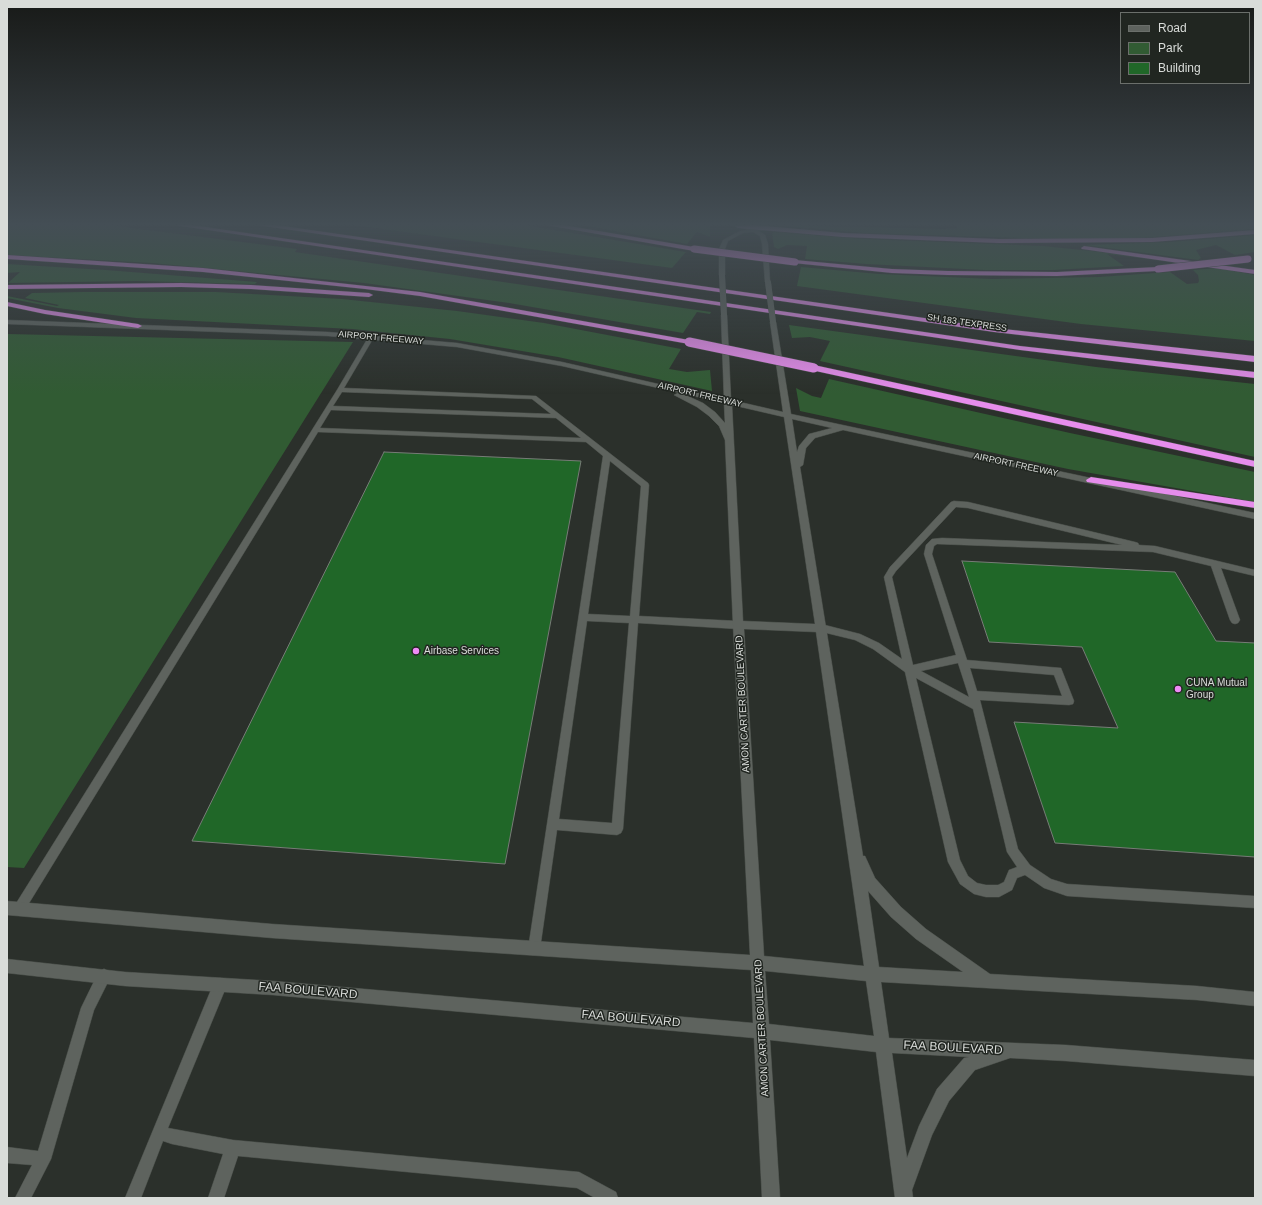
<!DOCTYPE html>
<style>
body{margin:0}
#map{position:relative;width:1262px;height:1205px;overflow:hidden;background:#2b302b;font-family:Arial,sans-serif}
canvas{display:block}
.frame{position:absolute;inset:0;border:8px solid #d9dcd9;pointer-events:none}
.legend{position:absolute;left:1120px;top:12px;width:130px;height:72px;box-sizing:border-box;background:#212621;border:1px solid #6b6f6b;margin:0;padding:5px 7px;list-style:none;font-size:12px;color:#d9dcd9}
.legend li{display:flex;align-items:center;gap:8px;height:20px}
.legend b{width:20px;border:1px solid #6b6f6b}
</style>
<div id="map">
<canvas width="1262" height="1205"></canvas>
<div class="frame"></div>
<ul class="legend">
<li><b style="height:5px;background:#5e635e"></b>Road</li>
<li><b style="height:11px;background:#315b33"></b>Park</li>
<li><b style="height:11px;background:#206728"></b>Building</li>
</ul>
</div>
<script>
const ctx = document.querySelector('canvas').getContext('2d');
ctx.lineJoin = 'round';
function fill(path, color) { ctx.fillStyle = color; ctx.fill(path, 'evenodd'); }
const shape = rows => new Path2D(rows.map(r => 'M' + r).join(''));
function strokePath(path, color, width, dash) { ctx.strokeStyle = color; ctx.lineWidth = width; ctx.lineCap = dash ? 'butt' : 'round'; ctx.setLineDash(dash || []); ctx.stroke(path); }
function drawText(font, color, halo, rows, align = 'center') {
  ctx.font = font + ' Arial,sans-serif'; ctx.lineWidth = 3; ctx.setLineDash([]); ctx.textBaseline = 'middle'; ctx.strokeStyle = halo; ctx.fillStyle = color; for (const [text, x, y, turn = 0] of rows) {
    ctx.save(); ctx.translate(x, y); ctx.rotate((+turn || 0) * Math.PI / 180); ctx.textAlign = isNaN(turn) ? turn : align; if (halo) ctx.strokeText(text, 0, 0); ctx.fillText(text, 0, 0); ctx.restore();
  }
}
const green = shape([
 [7,225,112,225,140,229,297,249,295,252,711,312,710,314,697,312,683,333,509,303,364,283,152,263,7,255],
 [352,225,525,225,686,252,672,268],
 [581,225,710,225,710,237,697,232,687,244],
 [772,225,957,229,956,225,1255,225,1255,229,1142,238,1052,239,864,233],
 [774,232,865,239,1043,246,1130,255,1176,262,1107,254,1124,266,1053,270,985,270,866,264,805,259,807,246,787,245,778,249,774,247,772,233],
 [1255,235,1255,252,1235,255,1216,245,1196,250,1201,258,1198,260,1085,245,1170,242],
 [7,264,106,270,257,282,255,284,137,281,8,283,20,272,7,273],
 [801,267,879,274,992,279,1099,277,1170,272,1187,284,1198,283,1199,281,1198,275,1193,270,1218,268,1255,275,1255,341,1081,324,797,286],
 [83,292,216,292,342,299,457,311,544,323,681,349,669,369,687,372,710,370,712,391,558,357,450,339,352,329,136,318,58,308,7,298,7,296,57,306,59,305,25,298,32,293],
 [789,325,1096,367,1255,384,1255,457,820,361,830,341,810,337,792,338],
 [7,334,353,342,24,868,7,867],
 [829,379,1070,433,1255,472,1255,502,1068,469,800,411,796,388,812,396,821,398]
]);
const building = shape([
 [384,452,581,461,505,864,192,841,384,452],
 [962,561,1175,572,1216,641,1255,643,1255,857,1055,843,1014,722,1118,728,1082,647,989,642,962,561]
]);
const lane = shape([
 [369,336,374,337,344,388,536,396,648,483,649,485,639,616,738,621,741,622,743,625,741,628,738,629,638,623,623,829,621,833,617,835,557,830,540,949,539,954,534,955,529,954,528,949,603,456,586,442,318,432,23,913,19,915,15,913,13,909,15,905,337,390,369,336],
 [342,392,532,399,551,414,333,406,342,392],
 [331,410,556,418,581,438,320,428,331,410],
 [610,461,641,486,630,616,588,614,610,461],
 [587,621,629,623,612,823,559,819,587,621],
 [954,501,968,502,1135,542,1138,543,1139,545,1155,546,1255,570,1255,576,1221,568,1240,620,1238,623,1235,624,1232,623,1230,620,1211,566,1153,552,937,544,934,546,932,554,967,660,1061,668,1074,701,1073,704,1069,705,980,700,1018,849,1030,865,1051,879,1067,884,1255,896,1255,908,1067,896,1044,888,1025,875,1017,878,1012,890,999,897,986,897,974,894,960,884,948,862,905,672,873,649,855,640,818,631,816,628,818,625,821,624,860,634,879,643,902,659,884,577,890,567,951,502,954,501],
 [956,507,968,508,1122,545,942,538,932,539,926,545,924,554,956,655,913,665,892,577,896,571,956,507],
 [958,663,969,697,921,671,958,663],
 [970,668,1054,675,1062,696,977,691,970,668],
 [916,678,973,709,1007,852,1017,867,1009,870,1004,882,998,885,986,885,977,883,968,876,960,860,916,678],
 [104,969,109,971,111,976,94,1010,51,1159,31,1198,15,1198,32,1165,7,1163,7,1147,38,1151,81,1008,99,971,104,969],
 [220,978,225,980,227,985,168,1128,233,1140,579,1172,616,1192,618,1198,595,1198,577,1188,238,1156,224,1198,208,1198,223,1154,172,1144,163,1141,141,1198,125,1198,215,980,220,978]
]);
const secondary = shape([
 [732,225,744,225,755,229,766,227,769,229,759,231,765,235,768,244,770,283,765,282,762,244,760,236,753,232,743,233,728,241,725,249,725,275,722,277,719,275,719,249,723,240,740,231,748,230,732,225],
 [724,313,727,315,731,400,783,412,770,322,773,320,776,322,791,414,1255,513,1255,519,843,430,815,438,806,448,803,465,800,467,863,856,865,856,875,878,901,907,926,929,990,974,1197,986,1255,992,1255,1006,1197,1000,881,982,889,1038,1066,1045,1255,1060,1255,1076,1066,1061,1010,1058,975,1070,949,1101,932,1135,912,1190,913,1198,895,1198,876,1052,770,1040,780,1198,762,1198,754,1038,273,995,125,986,7,973,7,959,125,972,273,981,753,1023,751,970,272,938,7,915,7,901,272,924,750,955,733,625,725,440,719,426,709,416,697,407,674,395,678,393,681,393,703,403,715,412,725,423,724,403,562,366,457,347,328,336,7,324,7,320,328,332,457,343,562,362,724,399,721,315,724,313],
 [732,405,784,417,815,624,743,621,732,405],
 [792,419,832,428,809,434,799,446,797,452,792,419],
 [744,629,816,632,864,966,764,956,744,629],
 [868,891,891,917,916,939,963,972,879,967,868,891],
 [765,971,866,981,874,1036,769,1024,765,971],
 [892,1053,969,1057,964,1058,937,1089,919,1126,907,1158,892,1053]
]);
const highway = shape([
 [174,225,192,225,1020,346,1255,372,1255,378,1020,350,174,225],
 [257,225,276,225,994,328,1255,356,1255,362,994,332,257,225],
 [546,225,563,225,694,247,697,249,694,251,546,225],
 [753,225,843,233,999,239,1152,238,1255,230,1255,234,1152,242,999,243,843,237,738,228,735,226,753,225],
 [1084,246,1255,270,1255,274,1082,249,1081,248,1084,246],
 [7,255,203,268,420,292,689,340,693,342,689,344,420,296,365,289,203,272,7,259,7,255],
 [795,260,892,269,948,271,1057,272,1158,267,1162,269,1158,271,1057,276,948,275,892,273,793,263,792,262,795,260],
 [181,283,251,285,369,293,373,295,369,297,251,289,181,287,7,289,7,285,181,283],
 [7,302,45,310,138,324,142,326,138,328,45,314,7,306,7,302],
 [814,365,1255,461,1255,467,811,370,811,366,814,365],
 [1091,477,1255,502,1255,508,1087,482,1086,480,1091,477]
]);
const secondaryBridge = shape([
 [722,275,724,315],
 [768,282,773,322]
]);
const highwayBridgeFar1 = shape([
 [694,249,795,262],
 [1158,269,1248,259]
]);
const highwayBridge = shape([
 [689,342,814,368]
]);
const markers = [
 [416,651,4,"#ef8bf6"],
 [1178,689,4,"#ef8bf6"]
];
const farStreetnames = [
 ["SH 183 TEXPRESS",967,323,8],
 ["AIRPORT FREEWAY",381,338,5],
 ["AIRPORT FREEWAY",700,395,13],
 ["AIRPORT FREEWAY",1016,465,12]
];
const poiNames = [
 ["Airbase Services",424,651],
 ["CUNA Mutual",1186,683],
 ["Group",1186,695]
];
const streetNames = [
 ["AMON CARTER BOULEVARD",743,704,-93],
 ["AMON CARTER BOULEVARD",762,1028,-93]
];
const nearStreetnames = [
 ["FAA BOULEVARD",308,991,5],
 ["FAA BOULEVARD",631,1019,5],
 ["FAA BOULEVARD",953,1048,3]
];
fill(green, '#315b33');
fill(building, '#206728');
strokePath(building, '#777c77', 1);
strokePath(lane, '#464b46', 1);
strokePath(secondary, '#464b46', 1);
strokePath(highway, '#464b46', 1);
fill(lane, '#5e635e');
fill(secondary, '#5e635e');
fill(highway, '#e68dec');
strokePath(secondaryBridge, '#464b46', 6, []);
strokePath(highwayBridgeFar1, '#464b46', 8, []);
strokePath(highwayBridge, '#464b46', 10, []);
strokePath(secondaryBridge, '#5e635e', 6);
strokePath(highwayBridgeFar1, '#e68dec', 7);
strokePath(highwayBridge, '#e68dec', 9);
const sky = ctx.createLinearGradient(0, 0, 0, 394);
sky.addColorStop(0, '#181a18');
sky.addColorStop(0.57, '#444e55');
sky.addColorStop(1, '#444e5500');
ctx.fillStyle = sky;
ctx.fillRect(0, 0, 1262, 394);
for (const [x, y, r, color] of markers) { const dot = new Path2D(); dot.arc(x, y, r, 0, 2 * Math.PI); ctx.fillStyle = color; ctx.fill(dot); strokePath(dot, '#212621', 1.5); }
drawText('9px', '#d9dcd9', '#212621', farStreetnames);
drawText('10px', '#d9dcd9', '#212621', poiNames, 'left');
drawText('10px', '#d9dcd9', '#212621', streetNames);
drawText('12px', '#d9dcd9', '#212621', nearStreetnames);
</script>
